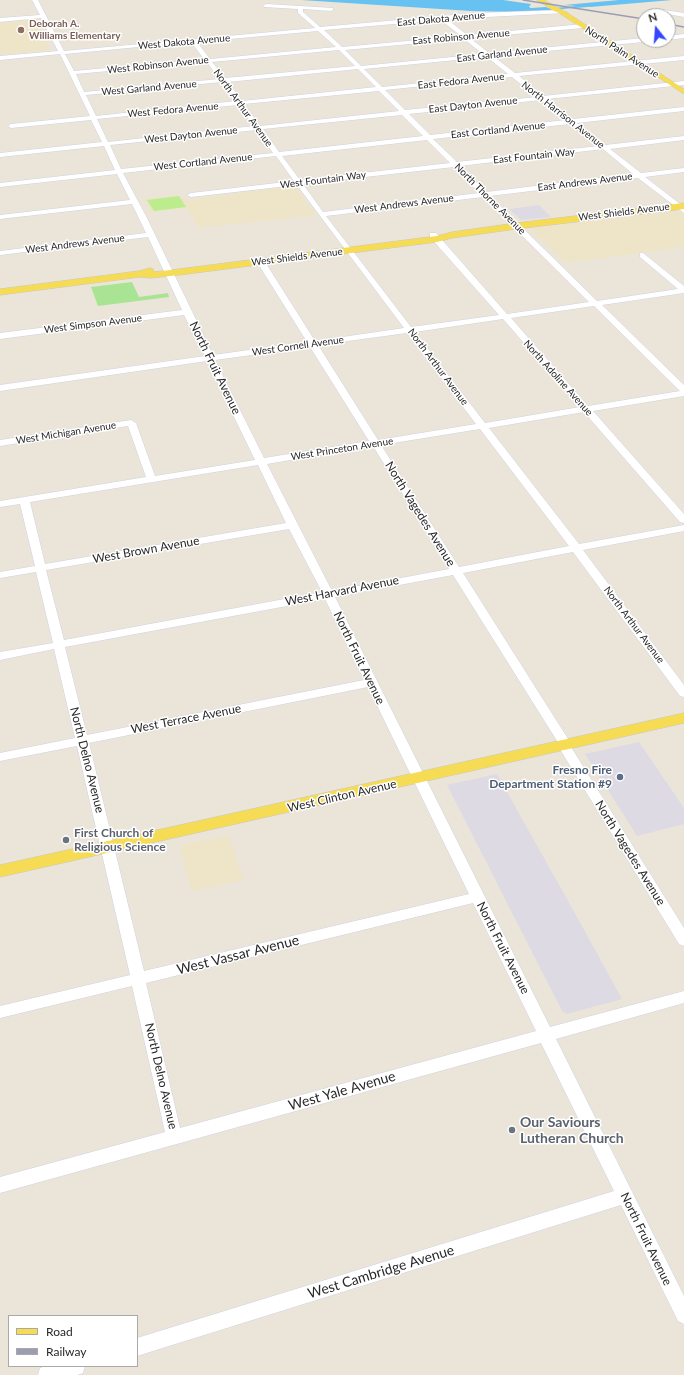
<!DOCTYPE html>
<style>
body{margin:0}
#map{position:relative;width:684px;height:1375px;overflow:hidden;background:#ebe5d9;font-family:Lato,sans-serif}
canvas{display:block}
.legend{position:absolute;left:8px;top:1315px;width:130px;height:52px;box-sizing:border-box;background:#fff;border:1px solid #a9a9a9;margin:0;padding:5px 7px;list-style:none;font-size:12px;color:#282828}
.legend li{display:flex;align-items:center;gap:8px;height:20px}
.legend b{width:20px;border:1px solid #a9a9a9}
.north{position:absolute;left:636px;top:8px;width:40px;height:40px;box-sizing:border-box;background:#fff;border:1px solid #a9a9a9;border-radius:50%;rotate:343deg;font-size:11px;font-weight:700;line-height:16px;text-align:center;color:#282828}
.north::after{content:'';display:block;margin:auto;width:14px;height:18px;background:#3247ff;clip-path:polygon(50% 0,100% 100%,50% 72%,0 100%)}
</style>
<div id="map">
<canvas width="684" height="1375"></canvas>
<ul class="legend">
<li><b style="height:5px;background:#f5dc54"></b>Road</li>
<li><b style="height:5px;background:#9c9db3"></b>Railway</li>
</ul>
<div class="north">N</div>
</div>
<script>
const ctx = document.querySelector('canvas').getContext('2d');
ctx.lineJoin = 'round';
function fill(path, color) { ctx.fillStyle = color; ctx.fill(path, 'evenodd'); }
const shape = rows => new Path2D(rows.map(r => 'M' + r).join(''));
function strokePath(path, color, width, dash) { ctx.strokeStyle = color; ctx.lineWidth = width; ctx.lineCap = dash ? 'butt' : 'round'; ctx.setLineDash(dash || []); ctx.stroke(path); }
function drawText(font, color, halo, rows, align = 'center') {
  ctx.font = font + ' Lato,sans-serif'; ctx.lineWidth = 3; ctx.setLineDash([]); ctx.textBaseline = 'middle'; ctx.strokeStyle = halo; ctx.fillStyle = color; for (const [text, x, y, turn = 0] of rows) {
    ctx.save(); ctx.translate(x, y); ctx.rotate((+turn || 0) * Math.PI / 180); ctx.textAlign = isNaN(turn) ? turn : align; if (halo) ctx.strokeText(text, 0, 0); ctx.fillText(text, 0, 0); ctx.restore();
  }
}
const industrial = shape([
 [539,205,551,217,521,220,509,209],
 [639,742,684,808,684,824,637,836,585,754],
 [497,774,582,926,622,999,567,1014,562,1011,447,785]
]);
const education = shape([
 [37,18,47,38,46,41,50,50,0,55,0,21],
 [295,186,316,215,198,228,188,208,151,212,144,199,178,195,186,199,192,200,205,197],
 [676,211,684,216,684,247,566,263,530,229],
 [228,835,243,880,192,891,179,846]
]);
const green = shape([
 [132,282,139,297,168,293,169,297,98,306,91,287]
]);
const pitch = shape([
 [179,196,186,207,154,211,147,200]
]);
const water = shape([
 [301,0,503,0,531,4,529,7,531,8,546,7,552,10,513,12,471,11],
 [619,0,672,0,590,7,564,5]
]);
const canal = shape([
 [586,5,588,7,536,11,534,10,586,5]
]);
const minor = shape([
 [32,0,38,0,64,51,315,28,298,13,298,9,264,7,263,6,266,4,333,8,333,10,331,11,303,9,303,12,320,27,476,13,563,10,565,11,565,13,447,19,467,35,583,24,586,26,583,28,470,38,489,53,644,38,644,40,647,40,644,42,493,56,515,73,684,56,684,60,519,76,543,96,684,81,684,85,547,99,573,119,684,107,684,111,577,123,605,145,684,136,684,140,610,149,641,173,684,168,684,172,645,177,684,207,684,213,638,178,490,196,597,301,678,289,640,257,640,253,643,253,684,286,684,293,602,305,684,385,684,396,593,411,684,514,684,523,680,522,584,412,489,428,579,544,684,525,684,531,583,550,684,685,684,697,680,696,573,552,463,573,570,742,572,745,571,747,684,928,684,946,679,944,558,746,559,744,453,575,335,597,550,1027,684,991,684,1003,556,1039,684,1296,684,1324,678,1321,621,1205,137,1356,137,1338,614,1191,541,1043,0,1193,0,1177,165,1132,132,986,0,1018,0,1006,130,975,77,746,0,761,0,753,75,738,54,649,0,660,0,652,53,643,36,572,0,578,0,572,35,566,20,504,0,507,0,501,146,477,128,426,0,446,0,440,131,420,136,423,155,476,255,460,207,361,0,391,0,385,205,356,184,315,0,339,0,333,182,310,148,237,0,255,0,251,146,233,132,204,0,219,0,215,130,200,117,174,0,187,0,183,115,170,104,146,0,157,0,153,102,142,91,120,11,128,8,126,11,124,90,116,60,54,0,60,0,56,58,51,41,18,0,22,0,18,40,15,32,0],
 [441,20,461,36,342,47,324,30,441,20],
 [318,31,336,47,210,59,197,42,318,31],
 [464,39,483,54,361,66,345,50,464,39],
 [191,42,204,59,74,71,65,54,191,42],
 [339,50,355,66,225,78,212,62,339,50],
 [487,57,508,74,382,87,364,69,487,57],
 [207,62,219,79,84,92,76,74,207,62],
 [358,69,376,87,242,101,228,82,358,69],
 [512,77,537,97,405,110,385,90,512,77],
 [222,82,236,101,96,116,86,95,222,82],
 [379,91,399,111,260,126,244,104,379,91],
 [541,100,566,120,430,135,409,114,541,100],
 [238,105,254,126,108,142,97,119,238,105],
 [402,115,423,136,279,152,263,129,402,115],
 [570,124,598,146,457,162,433,139,570,124],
 [257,130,273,153,121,169,110,145,257,130],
 [427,140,450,163,300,180,282,156,427,140],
 [603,149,633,174,486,192,460,166,603,149],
 [276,156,294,181,191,193,187,195,191,197,297,185,404,328,315,341,265,262,261,260,257,262,307,342,213,355,147,218,123,173,276,156],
 [454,167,479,193,323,212,303,184,454,167],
 [483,197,589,302,507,314,436,233,430,233,430,237,499,315,411,327,326,216,483,197],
 [594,306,680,391,588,406,511,318,594,306],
 [503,319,580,407,485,423,415,332,503,319],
 [407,333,476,424,378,440,318,345,407,333],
 [310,347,369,441,264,458,215,360,310,347],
 [480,429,569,546,459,567,381,445,480,429],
 [373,446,449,569,332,591,267,464,373,446],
 [258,465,286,523,45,564,30,502,258,465],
 [289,529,322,592,64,640,46,570,289,529],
 [325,599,364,680,87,735,65,647,325,599],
 [368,687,469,894,144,971,89,743,368,687],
 [473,903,536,1031,180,1128,146,983,473,903],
 [658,9,684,13,684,17,656,12,655,11,658,9],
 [684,34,684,38,668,40,668,36,684,34],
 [46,1366,85,1366,83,1373,77,1375,38,1375,40,1368,46,1366]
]);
const major = shape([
 [537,0,544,0,558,8,563,10,684,89,684,94,559,13,554,11,537,0],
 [684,203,684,209,516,229,452,238,437,242,179,275,151,278,140,277,0,295,0,289,139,271,150,268,153,269,154,272,179,269,437,236,452,232,516,223,684,203],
 [684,713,684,723,0,877,0,865,684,713]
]);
const rail = shape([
 [523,0,644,19],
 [668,24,684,27]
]);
const markers = [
 [21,30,4,"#8d6e63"],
 [620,777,4,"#5c6f8a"],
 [66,840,4,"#6b7280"],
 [512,1130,4,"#6b7280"]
];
const farStreetnames = [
 ["East Dakota Avenue",441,19,-5],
 ["East Robinson Avenue",461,37,-5],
 ["West Dakota Avenue",184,42,-5],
 ["North Palm Avenue",622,52,33],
 ["East Garland Avenue",502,54,-6],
 ["West Robinson Avenue",158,65,-6],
 ["East Fedora Avenue",461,81,-6],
 ["West Garland Avenue",149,88,-5],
 ["East Dayton Avenue",473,105,-6],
 ["North Arthur Avenue",243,108,54],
 ["West Fedora Avenue",173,110,-5],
 ["North Harrison Avenue",563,115,38],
 ["East Cortland Avenue",498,130,-6],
 ["West Dayton Avenue",191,135,-6],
 ["East Fountain Way",534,156,-6],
 ["West Cortland Avenue",203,162,-6],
 ["West Fountain Way",323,180,-7],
 ["East Andrews Avenue",585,182,-7],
 ["North Thorne Avenue",490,199,45],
 ["West Andrews Avenue",404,204,-7],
 ["West Shields Avenue",624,212,-7],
 ["West Andrews Avenue",75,244,-7],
 ["West Shields Avenue",297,257,-7],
 ["West Simpson Avenue",93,324,-7],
 ["West Cornell Avenue",298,346,-8],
 ["North Arthur Avenue",438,367,53],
 ["North Adoline Avenue",558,378,48],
 ["West Michigan Avenue",66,433,-9],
 ["West Princeton Avenue",342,449,-9],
 ["North Arthur Avenue",634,625,53]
];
const farEducationnames = [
 ["Deborah A.",29,24],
 ["Williams Elementary",29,36]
];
const streetNames = [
 ["North Fruit Avenue",215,368,64],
 ["North Vagedes Avenue",420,514,58],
 ["West Brown Avenue",146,550,-10],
 ["West Harvard Avenue",342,591,-11],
 ["North Fruit Avenue",359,658,64],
 ["West Terrace Avenue",186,719,-11],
 ["North Delno Avenue",87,760,76],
 ["West Clinton Avenue",342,796,-13],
 ["North Vagedes Avenue",630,853,58],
 ["North Fruit Avenue",503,948,63],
 ["North Delno Avenue",161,1076,77],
 ["North Fruit Avenue",646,1239,64]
];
const serviceNames = [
 ["Fresno Fire",612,770],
 ["Department Station #9",612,784]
];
const worshipNames = [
 ["First Church of",74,833],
 ["Religious Science",74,847]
];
const nearStreetnames = [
 ["West Vassar Avenue",238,955,-14],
 ["West Yale Avenue",342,1091,-16],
 ["West Cambridge Avenue",381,1272,-17]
];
const nearWorshipnames = [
 ["Our Saviours",520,1122],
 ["Lutheran Church",520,1138]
];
fill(industrial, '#dddae3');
fill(education, '#eee4c7');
fill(green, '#a8e493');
fill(pitch, '#bcec8e');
fill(water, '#67c2f2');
fill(canal, '#67c2f2');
strokePath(minor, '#ced0e2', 1);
strokePath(major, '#c7c7c7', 1);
fill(minor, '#fff');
fill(major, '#f5dc54');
strokePath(rail, '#9c9db3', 1.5);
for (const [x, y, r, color] of markers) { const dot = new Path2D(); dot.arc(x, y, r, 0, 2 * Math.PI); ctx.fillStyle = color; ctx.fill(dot); strokePath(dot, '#fff', 1.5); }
drawText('10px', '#282828', '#fff', farStreetnames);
drawText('bold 10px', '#785e54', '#fff', farEducationnames, 'left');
drawText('12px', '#282828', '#fff', streetNames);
drawText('bold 12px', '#4e5e75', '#fff', serviceNames, 'right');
drawText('bold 12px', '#5b616d', '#fff', worshipNames, 'left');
drawText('14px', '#282828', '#fff', nearStreetnames);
drawText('bold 14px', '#5b616d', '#fff', nearWorshipnames, 'left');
</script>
